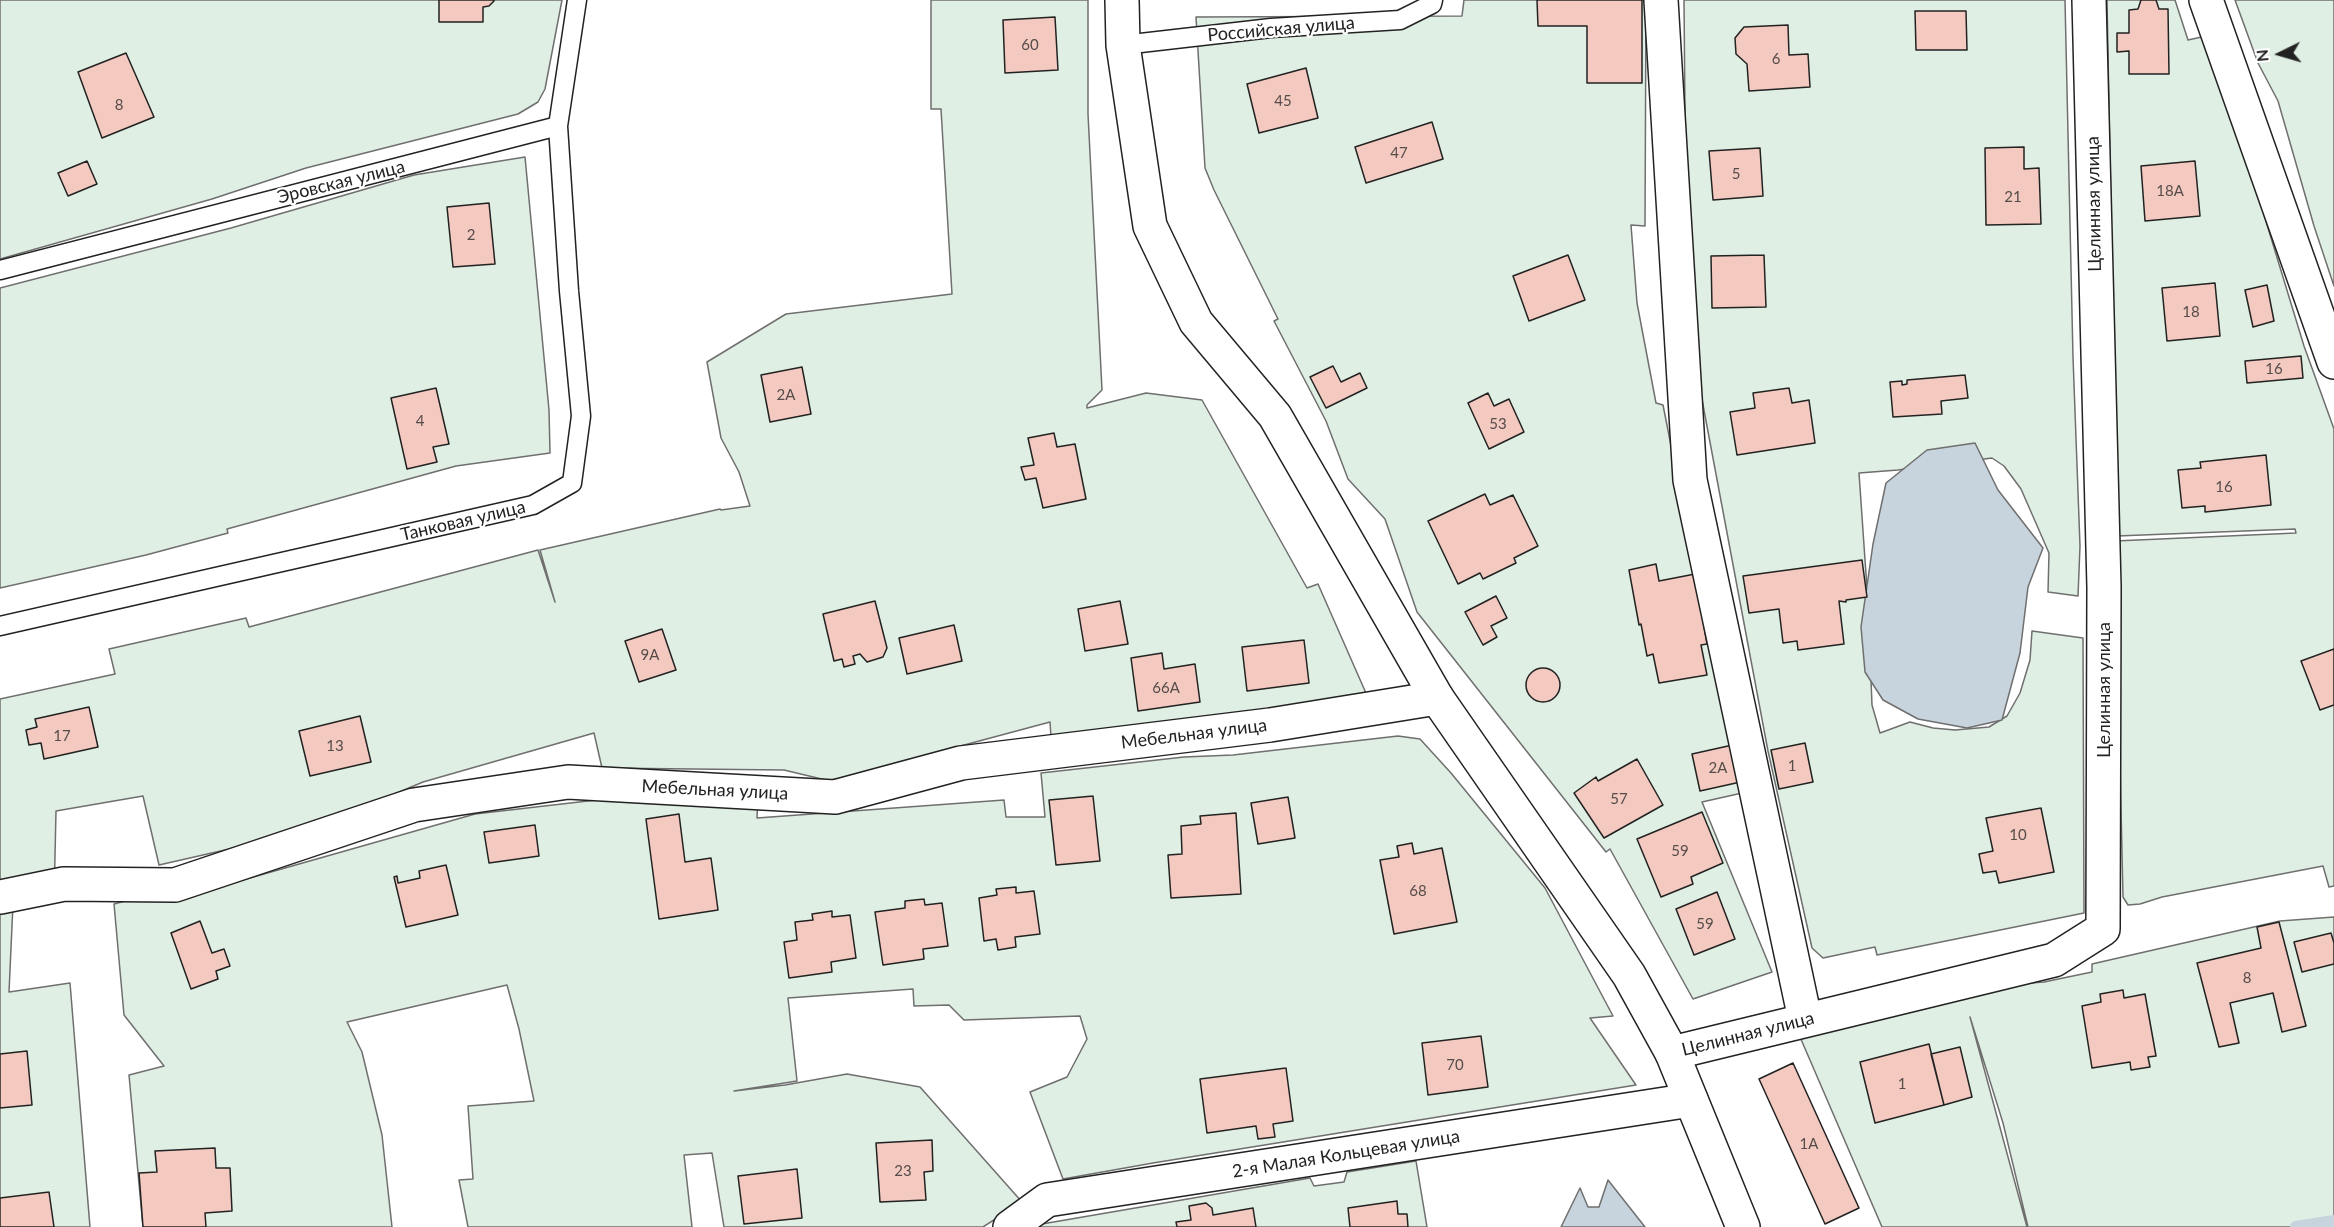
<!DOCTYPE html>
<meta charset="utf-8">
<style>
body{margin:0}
#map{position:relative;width:2334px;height:1227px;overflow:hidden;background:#fff;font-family:Lato,sans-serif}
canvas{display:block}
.north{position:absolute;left:2250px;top:24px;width:60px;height:60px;-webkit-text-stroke:4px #fff;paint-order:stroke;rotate:265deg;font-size:16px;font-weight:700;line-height:24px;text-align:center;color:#222}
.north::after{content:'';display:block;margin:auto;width:21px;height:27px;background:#222;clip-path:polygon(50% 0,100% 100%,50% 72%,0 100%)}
</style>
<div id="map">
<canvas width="2334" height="1227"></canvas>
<div class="north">N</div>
</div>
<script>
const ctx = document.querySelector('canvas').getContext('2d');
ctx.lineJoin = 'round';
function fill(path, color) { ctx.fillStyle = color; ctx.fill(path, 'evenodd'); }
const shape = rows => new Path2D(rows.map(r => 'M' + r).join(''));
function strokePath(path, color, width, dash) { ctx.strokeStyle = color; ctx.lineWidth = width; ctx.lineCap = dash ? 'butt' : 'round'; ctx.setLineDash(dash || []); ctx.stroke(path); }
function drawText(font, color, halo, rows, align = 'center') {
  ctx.font = font + ' Lato,sans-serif'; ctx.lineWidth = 4.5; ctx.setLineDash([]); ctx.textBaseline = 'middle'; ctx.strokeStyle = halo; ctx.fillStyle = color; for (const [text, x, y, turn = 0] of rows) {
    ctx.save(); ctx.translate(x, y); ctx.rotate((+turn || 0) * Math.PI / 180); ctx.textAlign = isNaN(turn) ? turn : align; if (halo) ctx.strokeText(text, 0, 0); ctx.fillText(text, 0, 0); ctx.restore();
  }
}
const green = shape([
 [0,0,562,0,545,89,538,102,518,114,306,168,212,199,0,259,0,0],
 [931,0,1088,0,1088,114,1102,390,1087,405,1087,408,1146,393,1202,400,1307,588,1318,584,1369,700,1051,737,1050,722,830,781,784,770,602,768,594,733,423,782,304,832,159,865,143,796,56,811,54,901,0,892,0,699,115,674,109,649,246,618,249,627,538,550,555,602,540,550,720,509,721,510,750,506,739,472,721,438,707,362,786,314,952,294,941,109,931,109,931,0],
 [1464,0,1646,0,1645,226,1631,225,1637,303,1656,403,1663,405,1691,547,1751,791,1702,802,1772,972,1693,999,1610,849,1606,852,1417,612,1385,519,1348,479,1326,421,1274,321,1278,319,1214,190,1205,168,1196,17,1462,16,1464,0],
 [1684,0,2065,0,2073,357,2080,546,2078,596,2048,592,2049,553,2021,489,2004,466,1992,458,1898,470,1859,473,1868,603,1872,705,1880,733,1910,722,1933,728,1955,730,1989,727,2007,716,2020,693,2030,660,2032,631,2083,638,2084,913,1877,955,1875,947,1823,958,1812,948,1768,751,1694,357,1686,230,1684,0],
 [2107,0,2175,0,2188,40,2206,36,2225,87,2304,346,2334,429,2334,886,2329,887,2323,866,2162,897,2140,904,2128,905,2123,897,2115,541,2296,533,2295,529,2117,536,2107,0],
 [2235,0,2334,0,2334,286,2314,226,2278,101,2258,63,2235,0],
 [525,157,549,410,550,453,456,466,227,529,228,533,146,555,0,588,0,288,231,228,414,175,525,157],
 [1398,736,1420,739,1451,773,1545,888,1613,1016,1590,1018,1636,1085,1153,1163,1063,1179,1030,1092,1067,1077,1087,1039,1080,1016,964,1020,949,1005,914,1006,913,989,788,998,797,1081,734,1091,785,1085,847,1074,920,1087,1022,1202,983,1227,724,1227,712,1153,684,1155,692,1227,468,1227,459,1180,473,1179,468,1106,534,1101,519,1029,507,985,347,1022,362,1052,382,1135,392,1227,143,1227,129,1075,164,1066,124,1015,114,904,165,890,190,895,475,814,614,798,758,796,757,818,1004,800,1006,817,1045,817,1041,773,1184,757,1233,755,1398,736],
 [13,904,9,992,70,983,90,1227,0,1227,0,906,13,904],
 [2334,917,2334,1225,2326,1227,2028,1227,2003,1123,1970,1017,2027,1227,1882,1227,1797,1030,1961,988,2044,982,2092,972,2092,964,2280,921,2334,917],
 [1416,1161,1427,1227,1038,1227,1042,1224,1310,1178,1314,1186,1344,1182,1347,1172,1416,1161]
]);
const water = shape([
 [1975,443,1998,490,2043,548,2028,587,2020,653,2002,720,1967,728,1918,719,1883,700,1865,672,1861,627,1873,544,1886,483,1927,450,1975,443],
 [1608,1180,1645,1227,1561,1227,1580,1188,1588,1207,1599,1207,1608,1180]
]);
const stream = shape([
 [2296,1227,2334,1221]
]);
const building = shape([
 [439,0,494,0,494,1,489,6,483,7,483,22,439,22,439,0],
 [1537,0,1642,0,1642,83,1587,83,1587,26,1538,26,1537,0],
 [2141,0,2156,0,2159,9,2168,9,2169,74,2129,74,2129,51,2117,52,2117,33,2129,33,2129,10,2138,9,2141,0],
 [1915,11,1966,11,1967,50,1916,50,1915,11],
 [1055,17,1058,70,1005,73,1003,20,1055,17],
 [1788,25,1789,55,1808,54,1810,87,1749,91,1747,64,1736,54,1735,38,1744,27,1788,25],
 [126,53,154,117,102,138,78,72,126,53],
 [1306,68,1318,118,1259,133,1247,84,1306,68],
 [1432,122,1443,159,1366,183,1355,147,1432,122],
 [2024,147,2024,169,2039,168,2041,224,1986,225,1985,148,2024,147],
 [1760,148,1763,196,1713,200,1709,151,1760,148],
 [87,161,97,184,68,196,58,173,87,161],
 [2195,161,2200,216,2145,221,2141,166,2195,161],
 [489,203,495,264,453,267,447,207,489,203],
 [1568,255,1585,300,1529,321,1513,276,1568,255],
 [1764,255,1766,307,1712,308,1711,256,1764,255],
 [2215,283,2220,336,2167,341,2162,288,2215,283],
 [2267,285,2274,321,2253,327,2245,290,2267,285],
 [2301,356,2303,378,2247,383,2245,361,2301,356],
 [1333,366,1341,382,1360,373,1367,388,1326,408,1310,377,1333,366],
 [802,367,811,414,770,422,761,375,802,367],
 [1965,375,1968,398,1941,401,1942,414,1893,417,1890,382,1902,381,1902,385,1907,384,1907,380,1965,375],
 [436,388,449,444,433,447,437,462,407,469,391,398,436,388],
 [1789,388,1792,403,1809,400,1815,443,1737,455,1730,412,1755,408,1753,393,1789,388],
 [1488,393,1494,406,1509,399,1524,432,1489,449,1468,403,1488,393],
 [1054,433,1057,447,1075,444,1086,499,1043,508,1036,478,1025,480,1021,467,1034,465,1028,438,1054,433],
 [2266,455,2271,505,2205,512,2205,506,2182,508,2178,470,2201,468,2200,462,2266,455],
 [1485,494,1490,505,1513,495,1538,546,1514,558,1516,563,1483,579,1480,573,1458,584,1428,521,1485,494],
 [1862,560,1867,597,1846,600,1846,602,1839,601,1844,644,1798,650,1797,641,1783,643,1779,609,1749,613,1743,576,1862,560],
 [1656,564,1659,581,1695,574,1707,644,1701,645,1707,675,1659,683,1653,654,1647,656,1641,624,1639,625,1629,570,1656,564],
 [1496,596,1507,618,1491,626,1497,637,1483,645,1465,612,1496,596],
 [875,601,887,648,883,657,867,662,860,654,853,656,855,664,844,667,842,659,834,661,823,614,875,601],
 [1120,601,1128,644,1085,651,1078,609,1120,601],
 [954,625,962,661,907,674,899,638,954,625],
 [662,629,676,670,639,682,625,641,662,629],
 [1304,640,1309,683,1247,691,1242,647,1304,640],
 [2334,649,2334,705,2320,710,2301,661,2334,649],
 [1162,653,1164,669,1195,664,1200,702,1138,711,1131,658,1162,653],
 '1526 685a17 17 0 1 1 34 0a17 17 0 1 1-34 0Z',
 [89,707,98,747,44,759,41,743,29,745,26,730,37,727,35,719,89,707],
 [360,716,371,762,310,776,299,731,360,716],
 [1805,743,1813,782,1779,789,1771,750,1805,743],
 [1737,744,1745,781,1700,791,1692,754,1737,744],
 [1637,759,1663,805,1604,838,1574,793,1596,777,1598,781,1637,759],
 [1093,796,1100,861,1056,865,1049,800,1093,796],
 [1288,797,1295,838,1258,844,1251,803,1288,797],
 [2041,808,2054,872,1999,883,1996,871,1983,873,1979,854,1993,851,1986,818,2041,808],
 [1702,812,1723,863,1691,877,1693,884,1661,897,1637,839,1702,812],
 [1236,813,1241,894,1171,898,1168,855,1182,854,1181,826,1201,824,1200,816,1236,813],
 [679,814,685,862,711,858,718,910,659,919,646,819,679,814],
 [535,825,539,856,489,863,484,832,535,825],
 [1412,843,1414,854,1442,848,1457,922,1394,934,1380,860,1399,857,1397,846,1412,843],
 [446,865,458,915,406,927,394,877,397,876,398,883,420,878,419,871,446,865],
 [1016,887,1016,893,1034,891,1040,934,1015,937,1016,947,998,950,996,939,984,941,979,898,997,895,996,889,1016,887],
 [1717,892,1735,939,1694,955,1676,909,1717,892],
 [924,899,925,905,942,903,948,946,923,949,924,959,883,965,875,912,905,908,905,901,924,899],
 [832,911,832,917,850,915,856,958,831,962,832,972,789,978,784,942,797,940,795,922,813,920,812,914,832,911],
 [200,921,212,953,224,949,230,966,216,971,218,979,191,989,171,933,200,921],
 [2279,922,2306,1026,2282,1032,2273,993,2230,1003,2239,1043,2219,1047,2197,963,2261,948,2257,927,2279,922],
 [2331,933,2334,943,2334,964,2302,972,2294,942,2331,933],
 [2123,990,2124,998,2145,994,2156,1056,2148,1057,2150,1067,2131,1070,2130,1062,2092,1068,2082,1006,2101,1002,2100,994,2123,990],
 [1481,1036,1488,1087,1428,1095,1422,1043,1481,1036],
 [1929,1044,1944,1105,1875,1123,1860,1062,1929,1044],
 [1960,1047,1972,1097,1944,1105,1931,1054,1960,1047],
 [27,1051,32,1105,0,1108,0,1054,27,1051],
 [1793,1063,1859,1208,1825,1224,1759,1079,1793,1063],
 [1286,1068,1293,1121,1273,1124,1275,1137,1258,1139,1256,1126,1207,1133,1200,1079,1286,1068],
 [932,1140,933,1171,924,1172,926,1200,880,1202,876,1143,932,1140],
 [215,1148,216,1168,230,1168,232,1211,205,1213,206,1227,143,1227,139,1173,157,1172,155,1151,215,1148],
 [797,1169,802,1218,744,1224,738,1176,797,1169],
 [49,1192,54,1227,0,1227,0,1198,49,1192],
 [1397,1201,1398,1214,1407,1214,1408,1227,1350,1227,1348,1208,1397,1201],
 [1206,1203,1212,1208,1213,1215,1253,1208,1256,1227,1177,1227,1176,1222,1191,1220,1189,1206,1206,1203]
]);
const lane = shape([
 [1123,45,1271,28,1400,20,1432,4,1433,0],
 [0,270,558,126,577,0],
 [0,626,533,505,572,483,581,416,569,291,558,126]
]);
const street = shape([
 [1661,0,1690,480,1805,1019],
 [2206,0,2334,362],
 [0,897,64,884,175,885,414,805,568,782,835,797,961,763,1270,725,1437,698],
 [1672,1053,2054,960,2103,929,2104,587,2089,0],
 [1010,1227,1047,1200,1691,1100]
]);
const secondary = shape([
 [1122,0,1123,45,1150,226,1196,322,1275,416,1437,698,1629,975,1672,1053,1743,1227]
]);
const numberNames = [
 ["60",1030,45],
 ["6",1776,59],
 ["45",1283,101],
 ["8",119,105],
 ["47",1399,153],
 ["5",1736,174],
 ["18А",2170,191],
 ["21",2013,197],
 ["2",471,235],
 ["18",2191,312],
 ["16",2274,369],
 ["2А",786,395],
 ["4",420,421],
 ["53",1498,424],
 ["16",2224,487],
 ["9А",650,655],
 ["66А",1166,688],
 ["17",62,736],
 ["13",335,746],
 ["1",1792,766],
 ["2А",1718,768],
 ["57",1619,799],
 ["10",2018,835],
 ["59",1680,851],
 ["68",1418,891],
 ["59",1705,924],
 ["8",2247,978],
 ["70",1455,1065],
 ["1",1902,1084],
 ["1А",1809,1144],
 ["23",903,1171]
];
const streetNames = [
 ["Российская улица",1281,29,-5],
 ["Эровская улица",341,182,-14],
 ["Целинная улица",2094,204,-91],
 ["Танковая улица",463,521,-13],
 ["Целинная улица",2104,690,-90],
 ["Мебельная улица",1194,734,-7],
 ["Мебельная улица",715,790,3],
 ["Целинная улица",1748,1034,-14],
 ["2-я Малая Кольцевая улица",1346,1154,-9]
];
fill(green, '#e0efe3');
strokePath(green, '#6f6f6f', 1.5);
fill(water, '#c7d3dd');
strokePath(water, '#6f6f6f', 1.5);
strokePath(stream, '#c7d3dd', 12);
fill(building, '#f3c9c0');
strokePath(building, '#222', 1.5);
strokePath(lane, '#222', 21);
strokePath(street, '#222', 36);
strokePath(secondary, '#222', 36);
strokePath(lane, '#fff', 18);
strokePath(street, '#fff', 33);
strokePath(secondary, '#fff', 33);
drawText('15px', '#564c4a', null, numberNames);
drawText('18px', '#222', '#fff', streetNames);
</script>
